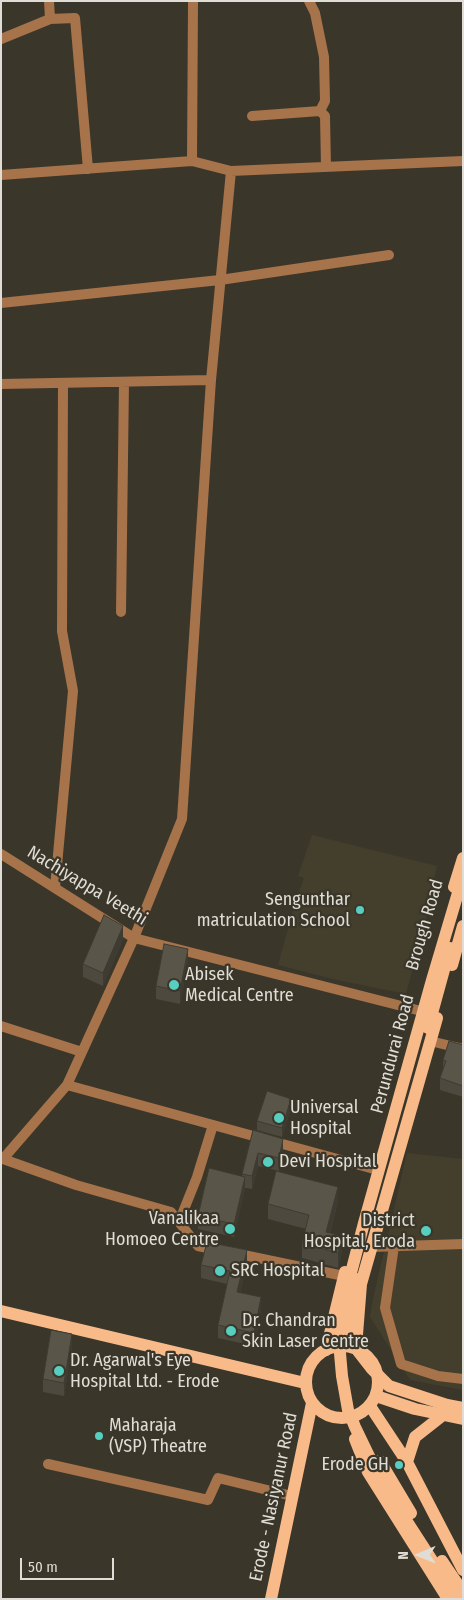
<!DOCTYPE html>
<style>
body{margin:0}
#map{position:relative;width:464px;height:1600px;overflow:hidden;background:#3b362a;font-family:"Fira Sans Condensed",sans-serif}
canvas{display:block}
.frame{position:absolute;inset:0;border:2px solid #dfddd5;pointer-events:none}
.north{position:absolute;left:394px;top:1530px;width:50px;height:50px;-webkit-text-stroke:4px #3b362a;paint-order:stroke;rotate:269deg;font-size:14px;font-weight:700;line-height:20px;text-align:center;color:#dfddd5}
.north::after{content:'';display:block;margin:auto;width:18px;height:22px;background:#dfddd5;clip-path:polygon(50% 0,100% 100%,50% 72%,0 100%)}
.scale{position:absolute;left:20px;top:1558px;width:94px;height:22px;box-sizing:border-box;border:2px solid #dfddd5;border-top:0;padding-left:6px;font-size:15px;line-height:18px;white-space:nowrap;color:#dfddd5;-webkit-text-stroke:4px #3b362a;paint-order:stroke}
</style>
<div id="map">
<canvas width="464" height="1600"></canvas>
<div class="frame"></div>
<div class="north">N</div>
<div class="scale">50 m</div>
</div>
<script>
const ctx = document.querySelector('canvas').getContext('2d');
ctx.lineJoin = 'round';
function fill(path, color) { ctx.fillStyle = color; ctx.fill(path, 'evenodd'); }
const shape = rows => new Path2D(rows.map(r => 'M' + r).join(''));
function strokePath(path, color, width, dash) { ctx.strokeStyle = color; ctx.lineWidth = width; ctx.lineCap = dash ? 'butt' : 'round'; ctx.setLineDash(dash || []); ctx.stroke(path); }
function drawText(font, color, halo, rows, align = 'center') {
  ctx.font = font + ' "Fira Sans Condensed",sans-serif'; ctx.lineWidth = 4.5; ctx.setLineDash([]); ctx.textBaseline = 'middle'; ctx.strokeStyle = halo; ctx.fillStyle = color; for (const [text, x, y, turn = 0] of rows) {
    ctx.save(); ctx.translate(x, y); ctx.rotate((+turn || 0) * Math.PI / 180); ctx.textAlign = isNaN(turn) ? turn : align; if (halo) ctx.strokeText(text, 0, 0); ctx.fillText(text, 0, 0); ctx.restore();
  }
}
const built = shape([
 [312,835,437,866,425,924,406,994,337,980,278,965,297,896,304,878,298,876],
 [407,1153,463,1159,463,1390,410,1380,370,1317,372,1303]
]);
const minor = shape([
 [309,1,315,13,324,57,325,101,320,111],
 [50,19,75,18,88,169],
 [1,39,50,19,49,1],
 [320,111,325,116,326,167],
 [252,116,320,111],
 [192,161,193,1],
 [1,175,192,161,231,171],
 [1,303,220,280,389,255],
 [1,384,211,380,231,171,463,161],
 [121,612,124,382],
 [55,887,73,691,62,631,63,383],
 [1,1026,82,1052],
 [430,1041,463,1049],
 [67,1085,374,1169],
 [1,1158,3,1159,67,1085,134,938,182,819,211,380],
 [3,1159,76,1185,171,1212,198,1246,217,1250],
 [179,1222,197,1177,213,1125],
 [394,1246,385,1308,401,1364,438,1376,463,1379],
 [371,1247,463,1244],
 [234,1253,344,1276],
 [48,1464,208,1500,218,1478,292,1496]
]);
const tertiary = shape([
 [1,854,134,938,429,1013]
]);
const primary = shape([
 [454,887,463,858],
 [452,965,463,926],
 [1,1311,305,1383],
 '306 1382a36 36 0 1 1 72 0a36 36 0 1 1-72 0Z',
 [356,1347,361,1284,437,1018],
 [326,1350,345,1272],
 [376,1396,415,1409,463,1419],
 [370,1406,407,1462,463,1570],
 [355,1439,368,1472,448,1599],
 [407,1462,415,1437,443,1415],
 [271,1599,312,1403]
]);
const primaryBridge = shape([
 [428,1028,450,948],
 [350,1329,358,1351,372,1369,389,1386,447,1405,463,1408],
 [348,1340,349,1324,359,1279],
 [380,1461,411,1513],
 [442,1561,463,1592],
 [457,1599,382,1483,355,1427,348,1410,342,1376,339,1342,341,1311,364,1223,432,980,463,876]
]);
const wall = shape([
 [123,939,103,986,83,977,83,964],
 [188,962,180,1004,156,999,156,986],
 [463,1045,463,1097,440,1090,440,1078,443,1070,443,1060],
 [291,1108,282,1137,257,1130,257,1121],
 [253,1130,283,1152,279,1171,258,1166,252,1189,245,1188,234,1237,198,1229,198,1216,242,1176],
 [338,1202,330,1233,342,1251,338,1268,302,1258,302,1243,306,1229,268,1219,268,1204],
 [247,1263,240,1293,261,1310,254,1346,218,1338,218,1325,227,1284,201,1278,201,1265],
 [72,1347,64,1396,43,1392,43,1379]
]);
const shadedWall = shape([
 [123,926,123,939,103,986,103,973],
 [188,949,188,962,180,1004,180,991],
 [291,1099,291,1108,282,1137,282,1128],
 [283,1139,283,1152,279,1171,279,1158],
 [258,1153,258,1166,252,1189,252,1176],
 [245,1177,245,1190,234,1237,234,1224],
 [338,1187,338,1202,326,1247,326,1232],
 [342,1236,342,1251,338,1268,338,1253],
 [247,1250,247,1263,237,1305,237,1292],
 [261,1297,261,1310,254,1346,254,1333],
 [72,1334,72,1347,64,1396,64,1383]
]);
const building = shape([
 [104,915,123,926,103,973,83,964,104,915],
 [164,944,188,949,180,991,156,986,164,944],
 [449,1041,463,1045,463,1086,440,1078,446,1061,443,1060,449,1041],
 [267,1091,291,1099,282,1128,257,1121,267,1091],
 [253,1130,283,1139,279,1158,258,1153,252,1176,242,1174,253,1130],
 [209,1168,245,1177,234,1224,198,1216,209,1168],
 [276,1171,338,1187,326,1232,342,1236,338,1253,302,1243,309,1215,268,1204,276,1171],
 [207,1242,247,1250,237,1292,261,1297,254,1333,218,1325,230,1271,201,1265,207,1242],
 [51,1330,72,1334,64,1383,43,1379,51,1330]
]);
const markers = [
 [360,910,5,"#58cec0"],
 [174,985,6,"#58cec0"],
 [279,1118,6,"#58cec0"],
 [268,1162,6,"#58cec0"],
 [230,1229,6,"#58cec0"],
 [426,1231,6,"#58cec0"],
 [220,1271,6,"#58cec0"],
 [231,1331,6,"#58cec0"],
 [59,1371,6,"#58cec0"],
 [99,1436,5,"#58cec0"],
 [399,1465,5,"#58cec0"]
];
const streetNames = [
 ["Nachiyappa Veethi",87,886,31],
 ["Brough Road",425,925,-74],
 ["Perundurai Road",393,1054,-75],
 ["Erode - Nasiyanur Road",274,1497,-78]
];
const poiNames = [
 ["Sengunthar",350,900,"right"],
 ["matriculation School",350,921,"right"],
 ["Abisek",185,975],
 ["Medical Centre",185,996],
 ["Universal",290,1108],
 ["Hospital",290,1129],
 ["Devi Hospital",279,1162],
 ["Vanalikaa",219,1219,"right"],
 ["Homoeo Centre",219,1240,"right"],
 ["District",415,1221,"right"],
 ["Hospital, Eroda",415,1242,"right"],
 ["SRC Hospital",231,1271],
 ["Dr. Chandran",242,1321],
 ["Skin Laser Centre",242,1342],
 ["Dr. Agarwal's Eye",70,1361],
 ["Hospital Ltd. - Erode",70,1382],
 ["Maharaja",109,1426],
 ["(VSP) Theatre",109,1447],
 ["Erode GH",389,1465,"right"]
];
fill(built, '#443e2c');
strokePath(minor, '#a6734b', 10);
strokePath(tertiary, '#a6734b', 10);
strokePath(primary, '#f8ba89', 12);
strokePath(primaryBridge, '#f8ba89', 12);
fill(wall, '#4d493e');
fill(shadedWall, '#3e3c32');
fill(building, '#595548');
strokePath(building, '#3e3c32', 1);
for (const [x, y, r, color] of markers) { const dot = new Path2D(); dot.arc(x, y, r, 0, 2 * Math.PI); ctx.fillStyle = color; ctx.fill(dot); strokePath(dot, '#3b362a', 2); }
drawText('18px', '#dfddd5', '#3b362a', streetNames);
drawText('18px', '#dfddd5', '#3b362a', poiNames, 'left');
</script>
